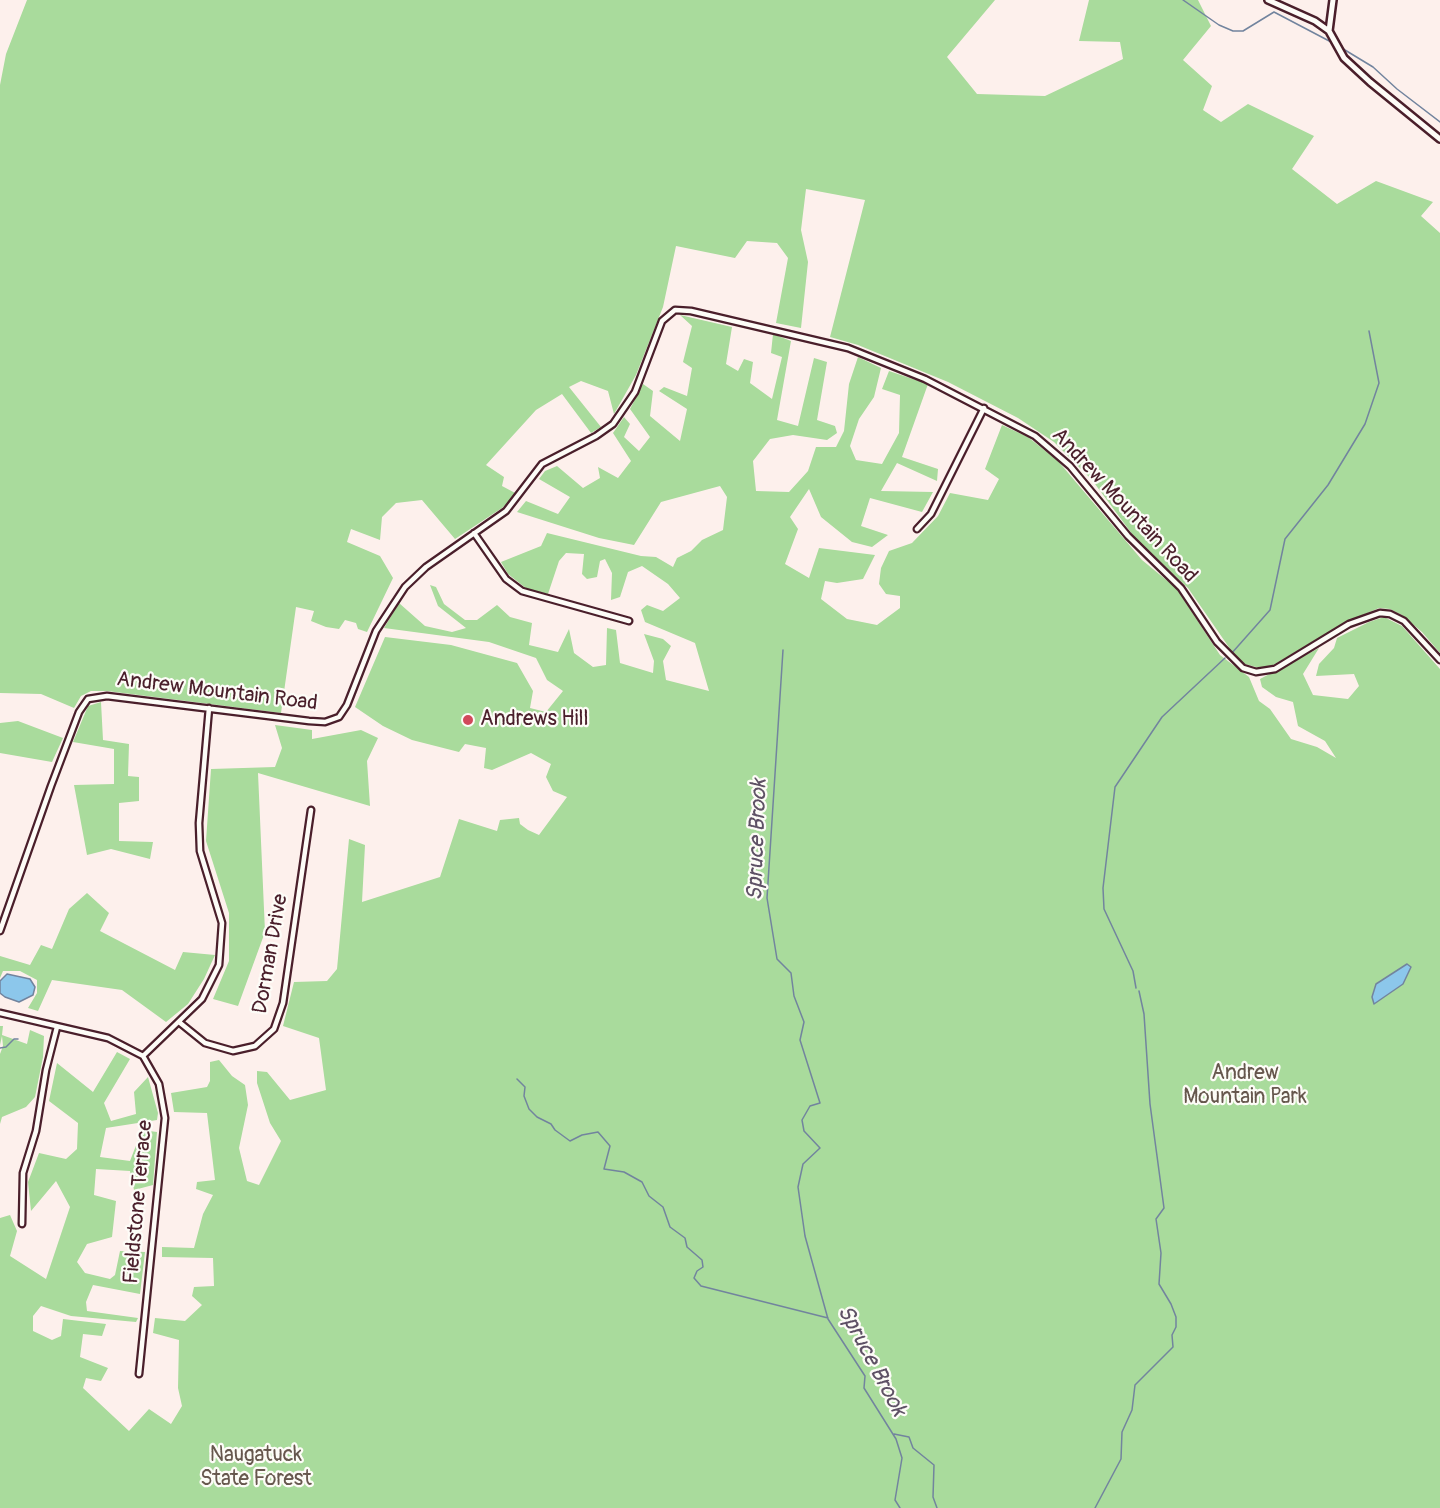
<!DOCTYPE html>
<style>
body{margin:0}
canvas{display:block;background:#fdf0ec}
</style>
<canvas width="1440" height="1508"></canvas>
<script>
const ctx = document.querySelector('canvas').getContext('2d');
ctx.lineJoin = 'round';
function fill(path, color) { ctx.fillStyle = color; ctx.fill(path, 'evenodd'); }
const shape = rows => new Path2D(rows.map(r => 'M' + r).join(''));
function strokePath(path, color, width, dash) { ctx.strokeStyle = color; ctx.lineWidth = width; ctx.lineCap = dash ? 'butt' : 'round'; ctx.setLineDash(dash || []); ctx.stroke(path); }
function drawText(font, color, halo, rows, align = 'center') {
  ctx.font = font + ' Pangolin,sans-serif'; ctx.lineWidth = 4.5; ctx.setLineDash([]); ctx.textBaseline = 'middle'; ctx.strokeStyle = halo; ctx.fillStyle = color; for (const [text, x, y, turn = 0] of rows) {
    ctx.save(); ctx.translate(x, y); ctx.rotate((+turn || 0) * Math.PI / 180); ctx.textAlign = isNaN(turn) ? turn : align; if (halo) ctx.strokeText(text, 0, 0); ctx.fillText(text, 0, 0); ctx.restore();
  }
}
const green = shape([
 [27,0,995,0,947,57,977,94,1045,96,1123,59,1120,42,1079,41,1089,0,1198,0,1211,26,1183,60,1212,86,1203,110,1221,122,1248,104,1314,136,1292,169,1337,204,1376,181,1433,202,1421,216,1440,233,1440,653,1422,632,1402,615,1390,609,1379,608,1344,623,1270,667,1256,667,1245,664,1235,656,1188,588,1138,542,1092,480,1054,442,1018,418,948,382,858,345,830,337,865,200,806,189,801,230,808,262,801,328,776,323,788,258,777,243,747,241,735,258,676,246,663,307,636,375,614,414,608,391,581,381,569,387,601,427,591,433,562,394,536,410,486,465,504,477,502,486,517,494,502,508,455,539,422,500,396,503,382,517,380,540,351,529,347,542,380,556,393,578,367,632,358,629,356,623,345,620,339,629,326,627,311,621,314,611,296,607,281,713,107,691,91,691,81,696,74,708,41,694,0,693,0,85,6,54],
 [680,315,732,327,726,364,738,371,744,359,753,362,750,383,772,399,782,357,771,353,773,334,791,341,777,420,798,426,814,358,827,362,817,420,835,426,837,433,827,440,793,435,770,439,753,461,756,491,789,492,808,471,816,447,836,447,844,431,849,384,858,357,881,368,874,397,859,419,850,446,856,460,882,464,899,433,900,395,882,389,889,371,928,384,902,457,938,469,937,481,897,463,881,491,933,492,922,512,870,498,861,526,888,535,872,547,852,542,821,517,809,489,790,517,798,529,785,564,809,578,819,548,875,555,863,579,837,583,825,581,821,599,847,619,877,625,900,608,900,596,886,594,879,584,881,568,889,551,912,543,938,516,950,493,988,500,999,479,985,469,1002,425,1028,437,1058,461,1142,560,1176,588,1220,655,1249,677,1259,701,1270,709,1291,739,1317,747,1336,758,1325,741,1298,726,1293,702,1276,697,1262,687,1260,679,1319,648,1303,674,1313,695,1348,699,1359,686,1354,674,1316,676,1319,664,1334,648,1337,638,1369,622,1384,617,1402,626,1440,669,1440,1508,0,1508,0,1218,10,1215,17,1231,10,1256,46,1279,70,1207,56,1181,31,1211,28,1182,39,1153,66,1159,77,1149,78,1123,49,1101,57,1063,93,1092,117,1052,130,1059,104,1103,111,1121,136,1114,134,1092,148,1077,158,1113,157,1120,106,1128,100,1157,130,1161,142,1130,157,1132,153,1185,134,1190,130,1171,96,1169,94,1195,116,1201,112,1237,87,1244,77,1262,85,1273,110,1279,115,1275,120,1251,145,1252,140,1294,93,1285,86,1302,87,1311,138,1318,136,1322,71,1316,41,1306,33,1316,33,1331,52,1340,61,1336,63,1319,106,1324,102,1336,83,1334,80,1357,108,1368,101,1381,86,1378,83,1388,129,1431,149,1409,171,1424,182,1406,178,1388,179,1340,153,1333,155,1318,185,1321,202,1305,192,1296,194,1287,214,1286,213,1258,162,1257,162,1247,194,1248,203,1214,213,1195,196,1189,197,1182,215,1180,207,1113,174,1112,171,1093,207,1087,210,1081,210,1062,219,1060,232,1076,245,1085,248,1105,239,1148,247,1181,259,1185,281,1141,270,1123,257,1083,257,1071,267,1072,290,1100,326,1090,319,1038,283,1026,294,982,327,981,337,969,349,839,365,845,362,902,440,877,459,819,497,831,500,820,519,818,520,824,528,830,539,835,567,797,553,791,546,777,551,764,531,753,492,770,484,768,486,748,465,744,459,752,412,740,383,726,355,707,385,637,451,645,517,663,533,691,530,708,546,712,563,691,547,680,536,658,489,642,384,628,399,603,425,626,452,632,466,628,438,606,430,585,436,587,444,604,465,620,477,620,497,605,510,617,532,623,529,645,558,652,569,629,574,653,593,667,606,665,607,628,616,630,620,663,653,673,654,661,644,634,663,639,671,646,663,661,666,680,709,691,695,643,645,622,641,610,647,605,663,611,680,598,668,584,642,566,628,572,620,597,611,600,612,573,605,559,600,561,597,577,587,579,582,574,584,554,566,553,559,561,548,594,527,589,508,574,501,562,541,546,547,533,641,556,656,557,673,567,677,558,691,551,702,540,723,530,727,497,720,486,661,502,634,545,599,538,517,512,526,501,558,514,570,497,539,479,545,471,557,466,583,488,600,478,598,467,618,478,631,461,613,433,624,417,630,424,624,437,639,451,650,437,630,409,643,384,653,391,650,416,680,441,687,409,659,391,664,387,687,396,692,368,683,362,692,326],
 [101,702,103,740,129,744,128,776,139,777,139,801,119,803,119,841,153,842,150,859,111,849,87,855,74,785,114,784,114,749,73,742,88,706],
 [18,721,63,738,52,762,0,753,0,723],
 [275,725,312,730,312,739,361,730,378,738,367,761,370,806,258,773,265,932,238,1006,213,999,229,961,229,913,206,841,211,769,275,767,282,748],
 [87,893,109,913,100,931,175,970,183,952,215,955,204,979,188,1004,166,1022,122,990,52,980,38,1011,28,1008,37,993,37,980,20,971,3,971,0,978,0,956,30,965,41,945,52,949,69,909],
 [0,1026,3,1026,2,1035,27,1044,30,1030,44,1036,43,1057,35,1097,26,1107,2,1117,0,1124,0,1054,3,1046,2,1036,0,1045]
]);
const water = shape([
 [1407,964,1411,967,1403,984,1374,1004,1372,997,1376,984,1407,964],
 [7,974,30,979,35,987,33,995,19,1002,5,997,0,993,0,981,7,974]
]);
const stream = shape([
 [1183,0,1219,25,1233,31,1243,31,1274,12,1333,43],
 [1340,47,1373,67,1397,89,1440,122],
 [783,650,767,898,777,959,791,973,794,996,804,1022,800,1040,820,1103,810,1106,802,1120,804,1131,820,1148,803,1164,798,1187,805,1236,828,1319,865,1376,864,1388,896,1439,902,1458,895,1500,900,1508],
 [1231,654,1270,610,1285,539,1328,485,1365,424,1379,383,1369,331],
 [1136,988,1133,971,1104,909,1103,888,1115,787,1162,717,1225,658],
 [0,1048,6,1047,14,1039,18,1039],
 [517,1079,525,1087,524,1096,529,1109,537,1117,551,1124,555,1130,570,1141,582,1135,598,1132,610,1146,604,1169,624,1172,642,1182,649,1196,663,1207,670,1227,685,1238,687,1247,702,1260,703,1267,697,1271,694,1278,701,1286,828,1318],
 [894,1434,909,1437,913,1448,934,1465,933,1497,937,1508],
 [1095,1508,1121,1459,1122,1432,1132,1410,1135,1385,1173,1347,1172,1335,1176,1327,1176,1317,1171,1304,1159,1284,1161,1253,1156,1219,1164,1208,1150,1104,1144,1014,1139,991]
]);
const minor = shape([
 [917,529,931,514,984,408],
 [474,533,506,579,522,591,629,621],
 [0,931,51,786,79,712,88,699,107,696,309,721,325,722,339,717,347,705,376,631,405,587,426,567,506,511,542,464,596,436,613,424,635,392,662,321,675,310,691,311,848,348,925,379,1035,436,1070,466,1128,536,1181,588,1217,642,1243,668,1256,672,1275,669,1349,624,1380,613,1390,614,1404,621,1440,660],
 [0,1013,108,1038,143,1056,159,1084,165,1118,139,1374],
 [179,1022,205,1043,233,1051,255,1046,274,1029,283,1003,311,810],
 [143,1056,202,999,219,965,222,923,200,851,199,823,209,708],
 [22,1224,23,1173,36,1131,46,1070,57,1027]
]);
const tertiary = shape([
 [1268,0,1315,21,1329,31],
 [1333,0,1329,31,1344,58,1370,82,1440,139]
]);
const markers = [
 [468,720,6,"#d1495b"]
];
const streetNames = [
 ["Andrew Mountain Road",1124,506,47],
 ["Andrew Mountain Road",217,692,7],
 ["Dorman Drive",271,954,-80],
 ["Fieldstone Terrace",139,1202,-85]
];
const poiNames = [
 ["Andrews Hill",480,720]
];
const parkNames = [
 ["Andrew",1245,1074],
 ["Mountain Park",1245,1098],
 ["Naugatuck",256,1456],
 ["State Forest",256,1480]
];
const waterNames = [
 ["Spruce Brook",758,840,-88],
 ["Spruce Brook",871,1361,62]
];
fill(green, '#a9db9c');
fill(water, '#8cc7eb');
strokePath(water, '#72849e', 1.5);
strokePath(stream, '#72849e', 1.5);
strokePath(minor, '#4a1f2b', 9);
strokePath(tertiary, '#4a1f2b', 10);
strokePath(minor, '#fdfcf7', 4.5);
strokePath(tertiary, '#fdfcf7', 5);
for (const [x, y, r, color] of markers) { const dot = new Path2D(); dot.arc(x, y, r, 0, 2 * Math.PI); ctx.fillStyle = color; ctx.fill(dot); strokePath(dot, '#fdfcf7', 2); }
drawText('21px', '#4a1f2b', '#fdfcf7', streetNames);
drawText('21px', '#4a1f2b', '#fdfcf7', poiNames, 'left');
drawText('21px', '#66574d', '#fdfcf7', parkNames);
drawText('italic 22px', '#5e5165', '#fdfcf7', waterNames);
</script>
